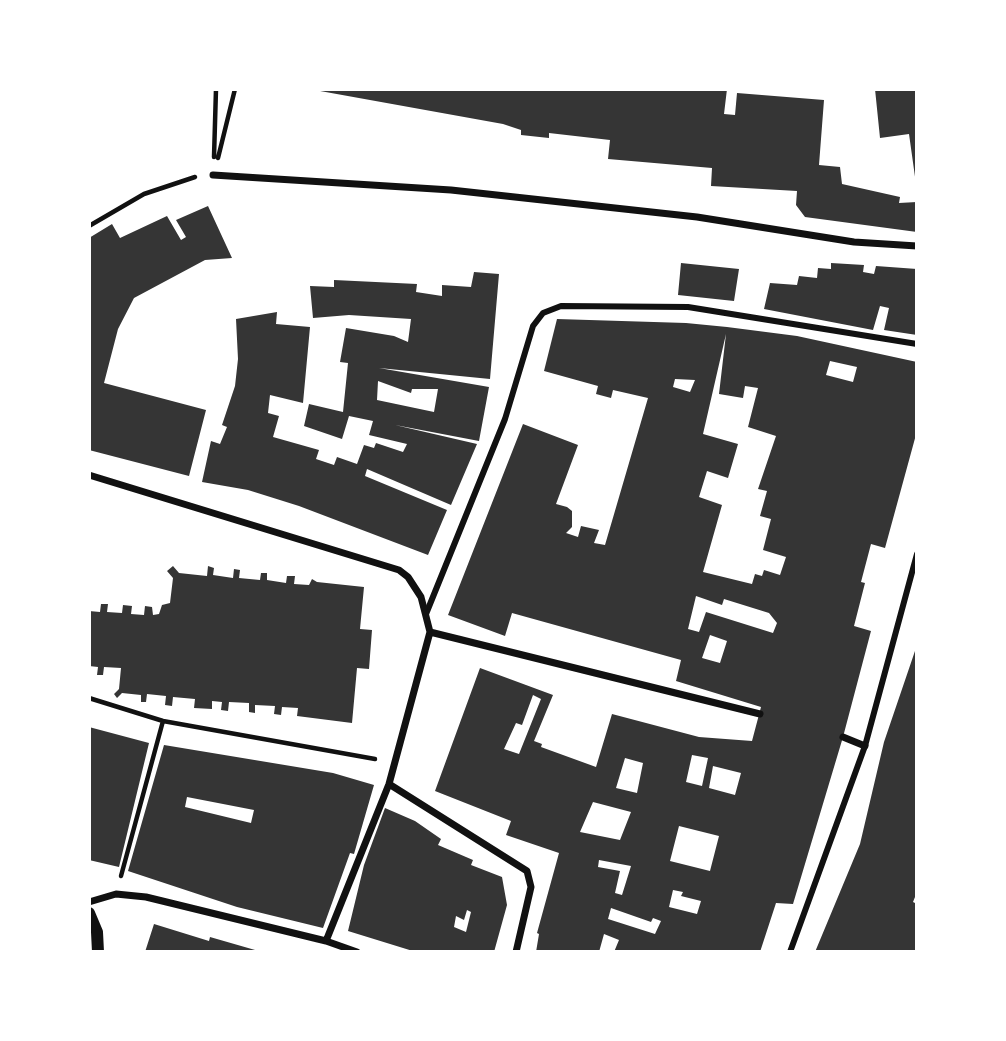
<!DOCTYPE html>
<style>
body{margin:0}
#map{position:relative;width:1006px;height:1041px;overflow:hidden;background:#fff;font-family:"Titillium Web",sans-serif}
canvas{display:block}
.frame{position:absolute;inset:0;border:91px solid #fff;pointer-events:none}
</style>
<div id="map">
<canvas width="1006" height="1041"></canvas>
<div class="frame"></div>
</div>
<script>
const ctx = document.querySelector('canvas').getContext('2d');
ctx.lineJoin = 'round';
function fill(path, color) { ctx.fillStyle = color; ctx.fill(path, 'evenodd'); }
const shape = rows => new Path2D(rows.map(r => 'M' + r).join(''));
function strokePath(path, color, width, dash) { ctx.strokeStyle = color; ctx.lineWidth = width; ctx.lineCap = dash ? 'butt' : 'round'; ctx.setLineDash(dash || []); ctx.stroke(path); }
const building = shape([
 [309,89,727,89,724,114,735,115,737,93,824,100,819,165,840,167,842,184,900,197,899,203,917,202,917,232,805,217,796,205,797,191,711,186,712,168,608,159,610,140,549,133,549,138,521,135,521,130,503,124],
 [875,89,917,89,917,191,909,134,880,138],
 [208,206,232,258,205,260,134,298,118,329,104,383,206,410,189,476,89,450,89,238,112,224,120,238,167,216,181,240,186,237,176,220],
 [681,263,739,269,734,301,678,295],
 [831,263,864,265,863,272,874,274,876,266,917,269,917,335,884,330,889,308,880,306,873,330,764,309,770,283,797,285,799,276,817,278,818,268,831,269],
 [474,272,499,274,490,379,379,368,489,387,479,441,395,425,477,444,451,505,367,469,365,476,447,510,428,555,299,506,248,490,202,482,211,441,220,444,227,427,222,425,235,386,238,359,236,319,277,312,276,324,310,327,303,403,270,395,268,413,279,416,273,437,319,450,316,459,334,465,337,457,357,464,364,445,374,448,376,443,403,452,407,444,369,435,373,421,349,416,342,439,304,426,309,404,343,412,348,363,340,362,346,328,394,336,408,342,411,319,349,315,313,318,310,286,334,287,334,280,417,284,416,292,442,296,442,285,471,287],
 [378,381,411,393,412,389,438,389,434,412,377,400],
 [557,319,686,323,727,327,797,336,917,362,917,431,885,548,871,544,861,582,865,583,854,626,871,631,843,737,793,904,776,903,760,952,614,952,619,940,604,934,599,952,536,952,539,934,537,933,559,853,506,835,511,821,435,791,480,668,553,695,534,741,542,744,541,747,596,767,612,714,699,737,752,741,761,707,676,681,681,660,512,613,505,636,448,615,523,424,578,445,556,504,567,507,572,511,572,527,566,533,578,537,581,526,599,530,594,543,605,545,648,398,613,390,611,398,596,394,598,386,544,371],
 [726,334,719,394,743,398,745,386,758,388,748,427,776,436,758,489,767,491,760,516,771,519,763,550,786,557,780,575,764,570,762,576,755,574,752,584,703,572,722,505,699,497,707,471,728,478,738,444,703,434],
 [830,361,857,367,853,382,826,375],
 [675,379,695,380,690,392,673,387],
 [696,596,722,605,724,599,769,613,777,623,773,633,706,612,699,632,688,629],
 [710,635,727,641,720,663,702,658],
 [533,695,541,699,519,754,504,749,516,723,522,725],
 [692,755,708,758,702,786,686,782],
 [625,758,643,763,637,793,616,788],
 [713,766,741,773,735,795,709,788],
 [593,802,631,812,620,840,580,832],
 [679,826,719,836,710,871,670,861],
 [599,860,631,866,622,895,615,893,620,871,598,867],
 [673,890,683,892,681,896,701,901,697,914,669,907],
 [611,908,651,922,653,918,661,921,655,934,608,919],
 [173,566,179,573,207,576,208,566,214,568,213,575,233,578,234,569,240,570,239,578,260,580,261,573,267,573,267,580,286,583,287,576,295,576,294,584,309,585,312,579,317,582,364,587,360,629,372,630,369,669,357,668,352,723,297,716,298,708,282,707,281,715,274,714,275,706,255,705,255,713,249,712,249,703,229,702,228,711,221,710,222,702,212,701,212,709,194,708,195,699,173,697,172,706,165,705,166,696,147,694,146,702,141,702,141,695,122,693,117,698,114,694,119,689,121,668,104,667,103,675,97,675,98,667,89,666,89,611,100,612,101,604,108,604,107,612,122,613,123,605,132,606,131,614,144,615,145,606,152,607,153,615,159,614,162,605,170,603,173,578,167,571],
 [916,648,917,892,913,902,917,904,917,952,815,952,860,844,884,742],
 [89,727,149,743,119,867,89,860],
 [164,745,333,773,374,785,354,854,350,853,323,928,237,907,128,871],
 [187,797,254,810,251,823,185,807],
 [385,808,415,821,441,839,438,845,473,860,471,865,502,877,507,905,494,952,416,952,348,931,364,865],
 [467,910,471,912,466,932,454,927,456,916,464,920],
 [154,924,209,941,210,937,262,952,145,952]
]);
const path = shape([
 [214,157,216,89],
 [218,158,235,89],
 [89,226,144,194,195,177],
 [89,698,163,721,375,759],
 [121,876,163,721]
]);
const pedestrian = shape([
 [426,614,505,419,533,326,543,313,561,306,688,307,917,344],
 [790,952,865,746,917,554]
]);
const minor = shape([
 [213,175,451,190,697,217,854,242,917,246],
 [89,475,399,570,408,577,421,597,430,632,389,784,326,941],
 [430,632,760,714],
 [843,737,865,746],
 [389,784,527,871,531,887,516,952],
 [89,902,116,894,146,897,326,941,357,952]
]);
const tertiary = shape([
 [89,913,97,932,98,952]
]);
fill(building, '#353535');
strokePath(path, '#111', 4.5);
strokePath(pedestrian, '#111', 6);
strokePath(minor, '#111', 7);
strokePath(tertiary, '#111', 12);
</script>
